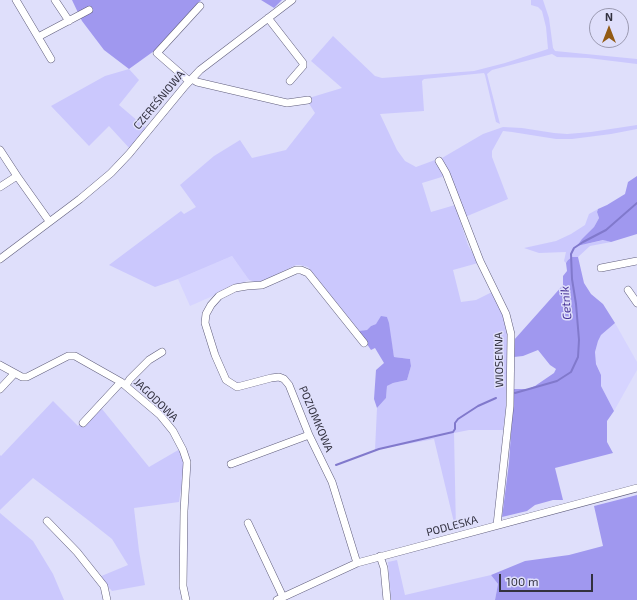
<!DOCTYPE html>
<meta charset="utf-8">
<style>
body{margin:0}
#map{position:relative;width:637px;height:600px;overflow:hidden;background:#dfdffb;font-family:"Exo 2",sans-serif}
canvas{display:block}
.north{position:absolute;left:589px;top:8px;width:40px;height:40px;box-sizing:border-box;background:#dfdffb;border:1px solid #9a99b0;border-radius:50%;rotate:0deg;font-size:11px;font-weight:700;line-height:16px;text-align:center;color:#32313f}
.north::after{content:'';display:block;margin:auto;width:14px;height:18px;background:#935b14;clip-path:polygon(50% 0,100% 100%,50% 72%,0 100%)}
.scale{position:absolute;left:499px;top:574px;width:94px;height:18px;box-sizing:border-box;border:2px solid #32313f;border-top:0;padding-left:5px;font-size:12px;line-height:14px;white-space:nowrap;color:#32313f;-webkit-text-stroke:3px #dfdffb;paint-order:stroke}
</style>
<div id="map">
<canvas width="637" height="600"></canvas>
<div class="north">N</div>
<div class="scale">100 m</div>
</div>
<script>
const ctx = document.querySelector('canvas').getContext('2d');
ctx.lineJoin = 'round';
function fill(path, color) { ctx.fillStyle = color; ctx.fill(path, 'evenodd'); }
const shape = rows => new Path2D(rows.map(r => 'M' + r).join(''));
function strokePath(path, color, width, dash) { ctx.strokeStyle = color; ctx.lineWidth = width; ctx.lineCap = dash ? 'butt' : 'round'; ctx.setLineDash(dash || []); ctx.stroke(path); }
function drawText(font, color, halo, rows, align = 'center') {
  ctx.font = font + ' "Exo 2",sans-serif'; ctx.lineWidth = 3; ctx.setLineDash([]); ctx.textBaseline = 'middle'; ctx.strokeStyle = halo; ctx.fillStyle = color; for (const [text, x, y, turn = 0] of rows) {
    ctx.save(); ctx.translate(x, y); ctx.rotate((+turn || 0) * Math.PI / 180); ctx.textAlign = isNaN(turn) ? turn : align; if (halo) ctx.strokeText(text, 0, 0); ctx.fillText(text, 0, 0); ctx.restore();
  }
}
const built = shape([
 [232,256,249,280,190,306,178,279],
 [615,323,637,362,637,370,614,411,601,386,601,375,596,363,595,352,598,341,601,335]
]);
const green = shape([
 [531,0,543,0,549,18,553,48,555,51,637,59,637,64,588,58,557,57,552,54,492,70,487,74,500,124,496,122,485,75,484,73,424,79,422,81,424,111,380,114,397,150,405,161,416,167,435,160,445,176,422,183,431,212,455,205,468,245,478,263,453,270,461,302,476,300,492,292,502,313,507,331,508,391,503,430,469,430,454,433,456,531,434,439,375,450,377,408,386,398,387,386,393,383,407,380,411,366,410,359,394,357,387,317,376,324,371,326,367,330,358,331,308,267,300,265,296,265,259,283,249,280,232,256,178,279,155,287,109,265,181,211,184,214,196,207,180,185,214,156,240,140,252,158,286,150,315,113,308,102,309,98,342,88,311,61,333,36,375,76,382,78,474,71,505,63,548,49,546,27,542,11,538,7,531,5],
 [129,69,139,80,119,105,146,128,131,150,109,126,89,146,51,106,105,76],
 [637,125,637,129,611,134,572,139,556,139,512,132,503,131,492,151,492,157,508,199,465,217,442,158,483,134,503,127,522,128,554,133,567,134,591,132],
 [598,209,597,212,599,218,594,227,577,246,604,240,611,242,590,246,578,257,572,257,568,260,566,263,564,261,566,252,539,253,524,248,556,241,571,234,585,225,589,214],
 [53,401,78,426,98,404,149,467,180,449,184,467,179,502,134,508,139,551,145,585,112,591,99,577,128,565,112,539,88,520,33,478,0,510,0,455,1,456],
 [0,513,33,541,53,574,64,600,0,600],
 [397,560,405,595,491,575,498,584,495,600,391,600,388,562]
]);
const forest = shape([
 [72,0,201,0,154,51,129,69,104,50,82,21],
 [261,0,282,0,274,8],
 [637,176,637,234,611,242,603,240,577,246,582,239,594,227,599,218,597,212,598,209,607,205,625,194,628,182],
 [572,257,578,257,584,283,591,294,603,304,615,323,601,335,598,341,595,352,596,364,601,375,601,386,614,411,607,421,607,442,613,453,555,468,563,500,553,500,535,505,527,511,502,517,509,463,513,403,512,389,528,389,535,386,554,373,556,369,550,365,538,350,523,356,514,357,514,340,563,285,563,276,567,271,566,263,568,260],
 [381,316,387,317,389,323,394,357,410,359,411,366,407,380,393,383,387,386,386,398,377,408,374,399,376,370,384,363,375,348,371,350,358,331,367,330,371,326,376,324],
 [637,495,637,600,495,600,498,584,491,575,525,561,569,555,603,546,594,506]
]);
const stream = shape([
 [515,393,557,381,571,372,578,357,579,340,576,304,572,279,571,254,574,248,583,242,606,230,637,203],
 [336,465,379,449,453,432,455,429,455,423,458,419,478,406,496,398]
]);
const minor = shape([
 [16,0,38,37,89,10],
 [55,0,69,21],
 [268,18,303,63,303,66,290,81],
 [38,37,51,59],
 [192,79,197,82,287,103,308,100],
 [189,81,157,53,200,6],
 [0,150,17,176,49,221],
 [439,161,446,173,480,261,506,314,511,334,510,406,497,525],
 [0,187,17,176],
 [0,259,80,199,111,173,129,154,185,86,200,70,292,0],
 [601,268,637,261],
 [628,290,637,303],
 [0,365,22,377,27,377,68,356,75,356,121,382,160,415,173,431,183,450,187,462,184,511,183,586,186,600],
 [126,385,130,379,149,360,162,352],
 [0,389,14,374],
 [83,423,121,382],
 [231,464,309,435],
 [47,521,77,552,104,586,107,600],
 [248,523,283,597],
 [380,556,384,568,387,600],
 [357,563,332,482,309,435,289,385,284,379,279,377,271,378,237,387,226,380,215,355,205,323,206,314,211,305,219,296,235,288,247,286,262,285,296,270,301,270,308,273,364,343],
 [277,600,357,563,637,488]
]);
const streetNames = [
 ["CZEREŚNIOWA",159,100,-50],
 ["WIOSENNA",499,360,-91],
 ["JAGODOWA",156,400,44],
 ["POZIOMKOWA",316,419,67],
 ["PODLESKA",452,526,-15]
];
const waterNames = [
 ["Cetnik",566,303,-95]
];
fill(built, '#d6d4ff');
fill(green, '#cbc8fd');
fill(forest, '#a098ef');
strokePath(stream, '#8179cc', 2);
strokePath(minor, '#605e7c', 8);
strokePath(minor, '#fff', 7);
drawText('11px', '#32313f', '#dfdffb', streetNames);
drawText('italic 12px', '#493598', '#dfdffb', waterNames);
</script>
